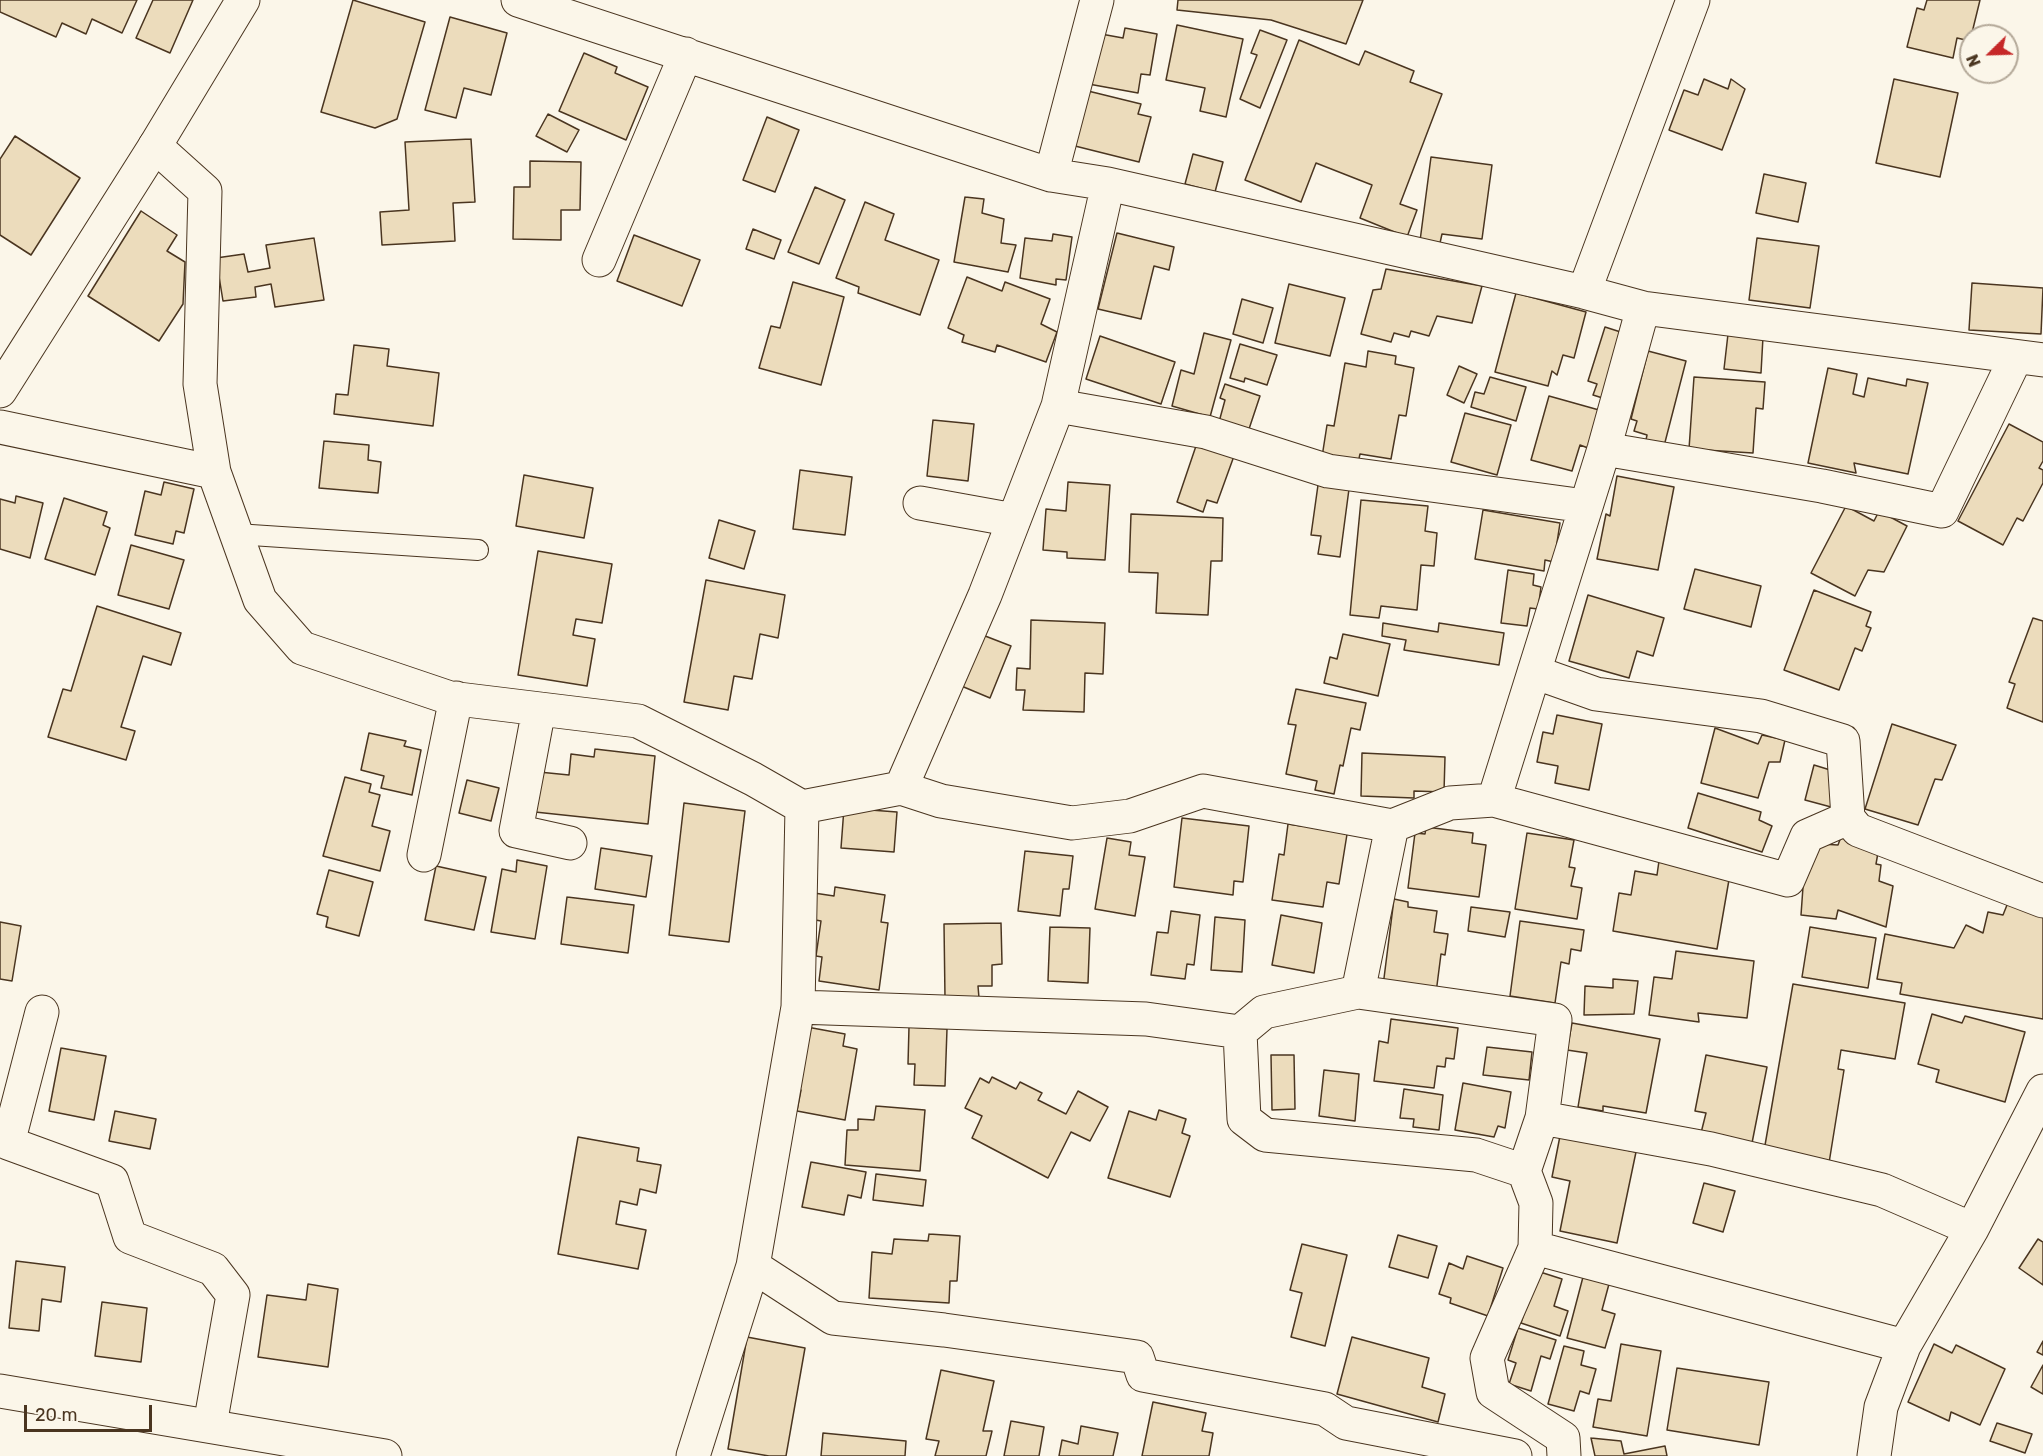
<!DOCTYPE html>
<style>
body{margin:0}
#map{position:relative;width:2043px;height:1456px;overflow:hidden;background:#fbf6e9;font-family:Rubik,sans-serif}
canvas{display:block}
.north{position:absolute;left:1959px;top:24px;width:60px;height:60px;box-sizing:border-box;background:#fbf6e9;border:2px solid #b4a999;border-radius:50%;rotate:247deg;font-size:16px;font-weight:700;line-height:24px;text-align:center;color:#4a3520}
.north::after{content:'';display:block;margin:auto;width:21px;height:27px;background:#c62828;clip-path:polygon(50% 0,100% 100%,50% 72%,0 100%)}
.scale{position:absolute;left:24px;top:1405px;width:128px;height:27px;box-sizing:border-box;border:3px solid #4a3520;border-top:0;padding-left:8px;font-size:18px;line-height:21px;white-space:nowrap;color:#4a3520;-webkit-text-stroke:4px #fbf6e9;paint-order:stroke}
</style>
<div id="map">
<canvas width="2043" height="1456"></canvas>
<div class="north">N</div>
<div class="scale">20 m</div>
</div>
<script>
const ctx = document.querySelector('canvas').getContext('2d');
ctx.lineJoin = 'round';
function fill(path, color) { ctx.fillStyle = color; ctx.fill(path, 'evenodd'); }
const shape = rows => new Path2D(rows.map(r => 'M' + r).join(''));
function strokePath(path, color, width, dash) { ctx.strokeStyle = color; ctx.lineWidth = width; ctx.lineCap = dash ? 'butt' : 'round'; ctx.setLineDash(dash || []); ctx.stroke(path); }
const building = shape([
 [0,0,137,0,122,33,92,19,86,34,62,23,56,37,0,12,0,0],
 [153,0,193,0,170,53,136,38,153,0],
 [353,0,425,22,397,119,375,128,321,112,353,0],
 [1178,0,1363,0,1346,44,1271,20,1177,10,1178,0],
 [1927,0,1980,0,1970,41,1957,38,1953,58,1907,47,1917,8,1924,10,1927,0],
 [450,17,507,33,491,95,464,88,456,118,425,110,450,17],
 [1177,25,1243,39,1226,117,1200,111,1205,88,1166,80,1177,25],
 [1125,28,1157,34,1150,75,1141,74,1138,93,1083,83,1101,34,1123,38,1125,28],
 [1260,30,1287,40,1260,108,1240,99,1257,55,1251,53,1260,30],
 [1299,40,1359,65,1365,51,1414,71,1410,82,1442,94,1400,204,1417,210,1407,237,1360,218,1372,185,1316,163,1301,202,1245,180,1299,40],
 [584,53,617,67,615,73,648,87,626,140,559,111,584,53],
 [1704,79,1728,89,1731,79,1745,89,1722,150,1669,130,1684,90,1698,95,1704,79],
 [1894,79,1958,93,1940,177,1876,163,1894,79],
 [1084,90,1141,104,1138,114,1151,117,1139,162,1071,145,1084,90],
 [548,114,579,130,567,152,536,136,548,114],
 [767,117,799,130,775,192,743,180,767,117],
 [15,136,80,178,31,255,0,235,0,159,15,136],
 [471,139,475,202,453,203,455,241,382,245,380,212,409,210,405,142,471,139],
 [1193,154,1223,162,1215,192,1185,184,1193,154],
 [1431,157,1492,165,1482,239,1442,234,1440,243,1420,241,1431,157],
 [530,161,581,162,580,210,561,210,561,240,513,239,514,187,530,187,530,161],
 [1764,174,1806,183,1798,222,1756,213,1764,174],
 [815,187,845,200,819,264,788,252,815,187],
 [965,197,984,199,982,213,1004,219,1001,243,1016,245,1008,272,954,262,965,197],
 [865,202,894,214,885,240,939,260,920,315,858,293,859,287,836,278,865,202],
 [141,211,177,235,167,251,185,262,183,304,159,341,88,296,141,211],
 [753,229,781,240,774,259,746,249,753,229],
 [1117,233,1174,247,1169,270,1154,266,1141,319,1098,309,1117,233],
 [1053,234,1072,237,1066,280,1056,279,1056,285,1020,278,1025,238,1052,241,1053,234],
 [634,235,700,260,682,306,617,281,634,235],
 [314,238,324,300,275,307,271,284,255,287,256,297,223,301,216,258,244,254,248,272,270,268,266,245,314,238],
 [1757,238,1819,246,1810,308,1749,300,1757,238],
 [1386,269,1482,286,1472,323,1437,316,1429,336,1411,331,1409,337,1394,333,1391,342,1361,334,1373,290,1381,289,1386,269],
 [967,277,1002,291,1005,282,1050,299,1041,324,1057,332,1046,362,997,345,995,352,962,342,964,335,948,328,967,277],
 [793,282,844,297,821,385,759,368,771,326,780,328,793,282],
 [1972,283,2043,288,2041,334,1969,330,1972,283],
 [1289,284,1345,298,1330,356,1275,343,1289,284],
 [1516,293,1586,312,1574,358,1563,355,1557,375,1552,371,1548,386,1495,372,1516,293],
 [1242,299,1273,308,1263,343,1233,334,1242,299],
 [1605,327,1630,335,1609,400,1593,395,1597,384,1588,381,1605,327],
 [1204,333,1231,340,1210,417,1172,406,1181,370,1194,374,1204,333],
 [1728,334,1763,337,1761,373,1724,369,1728,334],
 [1100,336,1175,362,1161,404,1086,379,1100,336],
 [1240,344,1277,355,1267,385,1245,378,1244,382,1230,378,1240,344],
 [354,345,389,349,387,366,439,373,433,426,334,414,336,394,348,395,354,345],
 [1368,351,1396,356,1395,364,1414,368,1406,416,1399,415,1391,459,1360,454,1358,463,1322,457,1327,425,1334,426,1345,363,1366,367,1368,351],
 [1648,351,1686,361,1663,450,1645,445,1647,435,1634,431,1637,421,1631,419,1648,351],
 [1459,366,1477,374,1464,403,1447,395,1459,366],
 [1828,368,1857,374,1853,394,1864,397,1868,378,1906,386,1907,379,1928,383,1908,474,1854,463,1856,473,1808,463,1828,368],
 [1490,377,1526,387,1516,421,1471,407,1475,392,1484,394,1490,377],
 [1694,377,1765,382,1763,409,1756,408,1753,453,1689,449,1694,377],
 [1225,384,1260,396,1248,432,1219,422,1225,400,1220,398,1225,384],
 [1549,396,1599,410,1588,448,1580,445,1572,471,1531,460,1549,396],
 [1465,413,1511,425,1497,475,1451,462,1465,413],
 [933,420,974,424,968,481,927,476,933,420],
 [2009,424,2043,442,2043,461,2039,468,2043,470,2043,483,2023,521,2017,518,2003,545,1958,521,2009,424],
 [324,441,369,445,368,460,381,462,378,493,319,488,324,441],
 [1197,443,1234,456,1217,503,1207,500,1203,512,1177,502,1197,443],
 [800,470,852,477,845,535,793,529,800,470],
 [524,475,593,488,584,538,516,526,524,475],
 [1617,476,1674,487,1658,570,1597,559,1606,514,1610,516,1617,476],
 [164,482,194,489,184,533,176,531,173,544,135,535,145,491,161,495,164,482],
 [1068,482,1110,485,1105,560,1067,558,1067,552,1043,550,1046,509,1066,511,1068,482],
 [1318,485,1349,489,1340,557,1318,554,1321,536,1311,535,1318,485],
 [16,496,43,503,30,558,0,549,0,499,15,503,16,496],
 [64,498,107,512,103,525,110,528,95,575,45,559,64,498],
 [1361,500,1428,506,1425,531,1437,533,1434,566,1421,565,1417,610,1381,606,1379,618,1350,615,1361,500],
 [1846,506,1874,521,1879,511,1907,526,1884,572,1868,570,1855,596,1811,573,1846,506],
 [1483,510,1560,523,1554,562,1545,560,1544,571,1475,559,1483,510],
 [1131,514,1223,518,1222,561,1211,561,1208,615,1156,613,1158,573,1129,572,1131,514],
 [719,520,755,531,744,569,709,558,719,520],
 [131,545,184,560,169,609,118,595,131,545],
 [538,551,612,564,602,623,576,619,573,635,595,639,587,686,518,675,538,551],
 [1695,569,1761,586,1751,627,1684,609,1695,569],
 [1508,570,1534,574,1533,585,1541,587,1538,609,1530,608,1527,626,1501,623,1508,570],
 [706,580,785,595,778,638,760,634,752,679,734,676,728,710,684,702,706,580],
 [1814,590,1871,612,1866,626,1871,628,1862,651,1855,648,1839,690,1784,670,1814,590],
 [1588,595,1664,618,1653,656,1637,651,1629,678,1569,661,1588,595],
 [97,606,181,633,171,665,143,656,121,727,135,731,126,760,48,737,63,689,71,691,97,606],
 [2033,618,2043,621,2043,722,2007,708,2015,684,2009,682,2033,618],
 [1031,620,1105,623,1103,674,1085,673,1084,712,1023,710,1025,690,1016,690,1017,668,1030,669,1031,620],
 [1383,623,1438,632,1439,623,1504,633,1499,665,1404,650,1406,640,1382,636,1383,623],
 [980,634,1011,646,990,698,959,685,980,634],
 [1343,634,1390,644,1378,696,1324,683,1330,657,1337,659,1343,634],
 [1296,689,1366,703,1360,730,1351,728,1343,766,1340,765,1334,794,1315,790,1317,781,1286,774,1296,725,1288,724,1296,689],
 [1557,715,1602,724,1589,790,1555,783,1558,766,1537,762,1543,732,1553,734,1557,715],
 [1892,724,1956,745,1942,780,1935,779,1918,825,1865,809,1892,724],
 [1715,728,1758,744,1762,735,1785,740,1780,762,1769,762,1758,798,1701,783,1715,728],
 [369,733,406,741,404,746,421,750,412,795,381,788,384,776,361,770,369,733],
 [595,749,655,756,648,824,535,812,539,772,569,775,571,754,594,757,595,749],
 [1362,753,1445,757,1444,792,1414,791,1414,798,1361,796,1362,753],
 [1814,765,1840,773,1831,807,1805,800,1814,765],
 [345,777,371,784,369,792,380,795,372,826,390,831,380,871,323,856,345,777],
 [467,780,499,788,491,821,459,813,467,780],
 [1698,793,1761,812,1759,820,1772,826,1762,852,1688,828,1698,793],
 [684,803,745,811,729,942,669,935,684,803],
 [844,808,897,812,894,852,841,848,844,808],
 [1182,818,1249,826,1243,882,1234,881,1233,895,1174,887,1182,818],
 [1302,821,1348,828,1339,884,1327,882,1323,907,1272,900,1279,854,1284,855,1288,824,1301,826,1302,821],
 [1426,827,1473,833,1472,843,1486,845,1479,897,1408,888,1415,833,1425,834,1426,827],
 [1527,833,1574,840,1569,867,1575,868,1571,886,1582,888,1577,919,1515,909,1527,833],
 [1842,834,1879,847,1876,864,1881,865,1879,881,1893,886,1886,927,1838,910,1836,919,1801,915,1804,873,1821,844,1838,845,1842,834],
 [1107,838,1131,842,1129,855,1145,857,1135,916,1095,909,1107,838],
 [601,848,652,856,646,897,595,889,601,848],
 [1025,851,1073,856,1069,889,1063,889,1060,916,1018,911,1025,851],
 [517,860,547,866,535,939,491,932,502,869,516,872,517,860],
 [1659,861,1730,874,1717,949,1613,931,1619,893,1631,895,1635,871,1657,875,1659,861],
 [436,866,486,877,474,930,425,920,436,866],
 [329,870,373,882,359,936,326,927,328,917,317,914,329,870],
 [835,887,885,895,881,922,888,923,879,990,819,981,822,957,816,956,821,921,810,919,814,893,834,896,835,887],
 [567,897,634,905,628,953,561,944,567,897],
 [1394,899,1408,902,1408,907,1437,911,1434,932,1448,934,1445,955,1441,954,1436,993,1383,986,1394,899],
 [2009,900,2043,910,2043,1019,1900,994,1902,983,1877,979,1885,934,1954,948,1966,925,1983,933,1988,912,2003,915,2009,900],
 [1471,907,1510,912,1505,937,1468,931,1471,907],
 [1171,911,1200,915,1194,965,1187,964,1185,979,1151,975,1157,932,1168,933,1171,911],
 [1281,915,1322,923,1314,973,1272,965,1281,915],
 [1215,917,1245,920,1242,972,1211,970,1215,917],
 [1520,921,1584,930,1581,951,1571,949,1569,964,1561,962,1555,1003,1510,996,1520,921],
 [0,922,21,926,12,981,0,979,0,922],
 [1001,923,1002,964,992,965,992,986,978,986,979,998,945,998,944,924,1001,923],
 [1050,927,1090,928,1088,983,1048,981,1050,927],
 [1810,927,1876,938,1868,988,1802,977,1810,927],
 [1676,951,1754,961,1747,1018,1698,1013,1699,1022,1649,1015,1654,977,1672,979,1676,951],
 [1613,979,1638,981,1634,1014,1584,1015,1585,986,1613,988,1613,979],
 [1793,984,1905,1003,1895,1059,1841,1050,1838,1069,1844,1070,1829,1163,1764,1151,1793,984],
 [1932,1014,1962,1023,1965,1016,2025,1032,2005,1102,1936,1082,1939,1070,1918,1064,1932,1014],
 [1391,1019,1458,1028,1454,1059,1446,1058,1445,1067,1437,1066,1434,1088,1374,1081,1379,1041,1388,1043,1391,1019],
 [1572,1023,1660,1039,1646,1113,1603,1106,1603,1111,1578,1107,1587,1053,1567,1050,1572,1023],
 [807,1027,845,1034,843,1046,857,1049,845,1120,797,1111,801,1090,796,1089,807,1027],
 [909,1027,947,1029,945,1086,914,1085,915,1064,908,1064,909,1027],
 [1487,1047,1532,1052,1529,1080,1483,1075,1487,1047],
 [61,1048,106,1056,94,1120,49,1111,61,1048],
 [1271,1055,1294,1055,1295,1109,1272,1110,1271,1055],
 [1706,1055,1767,1067,1752,1143,1701,1133,1706,1113,1695,1111,1706,1055],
 [1324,1070,1359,1074,1355,1121,1319,1116,1324,1070],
 [992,1077,1016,1089,1020,1082,1042,1093,1038,1100,1066,1114,1078,1091,1108,1107,1090,1141,1071,1132,1048,1178,972,1138,982,1116,965,1108,980,1078,989,1083,992,1077],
 [1463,1083,1511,1092,1505,1128,1498,1126,1494,1137,1455,1130,1463,1083],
 [1404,1089,1443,1095,1439,1130,1413,1127,1414,1119,1400,1118,1404,1089],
 [876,1106,925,1110,920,1171,845,1165,847,1130,858,1130,858,1119,874,1120,876,1106],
 [1159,1110,1186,1119,1182,1133,1190,1136,1170,1197,1108,1178,1129,1111,1156,1120,1159,1110],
 [115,1111,156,1119,150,1149,109,1141,115,1111],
 [1560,1136,1636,1152,1617,1243,1560,1231,1570,1181,1552,1177,1560,1136],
 [578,1137,639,1148,637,1161,661,1165,656,1193,640,1189,637,1205,620,1201,616,1224,646,1230,638,1269,558,1254,578,1137],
 [811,1162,866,1172,861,1198,848,1195,844,1215,802,1207,811,1162],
 [876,1174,926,1180,923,1206,873,1200,876,1174],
 [1704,1183,1735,1191,1723,1232,1693,1223,1704,1183],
 [929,1234,960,1236,957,1281,950,1281,949,1303,869,1298,872,1252,892,1254,894,1239,928,1241,929,1234],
 [1398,1235,1437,1246,1428,1278,1389,1267,1398,1235],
 [2038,1239,2043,1242,2043,1285,2019,1268,2038,1239],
 [1302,1244,1347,1255,1325,1346,1291,1337,1302,1293,1290,1290,1302,1244],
 [1467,1256,1503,1268,1488,1316,1450,1303,1451,1298,1439,1294,1449,1263,1463,1269,1467,1256],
 [16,1261,65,1267,61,1302,42,1299,39,1331,9,1328,16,1261],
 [1537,1271,1562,1279,1554,1306,1568,1311,1560,1336,1521,1323,1537,1271],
 [1583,1277,1609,1284,1602,1310,1615,1314,1605,1348,1567,1338,1583,1277],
 [308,1284,338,1289,328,1367,258,1357,267,1295,306,1300,308,1284],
 [102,1302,147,1308,141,1362,95,1356,102,1302],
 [1518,1328,1556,1340,1550,1359,1541,1356,1531,1391,1509,1384,1516,1363,1508,1360,1518,1328],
 [747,1337,805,1348,786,1456,769,1456,728,1449,747,1337],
 [1352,1337,1429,1358,1422,1387,1445,1394,1438,1422,1337,1394,1352,1337],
 [2043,1341,2043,1355,2037,1352,2043,1341],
 [1621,1344,1661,1351,1647,1436,1593,1427,1598,1399,1611,1401,1621,1344],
 [1934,1344,1952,1353,1956,1345,2005,1369,1980,1425,1951,1412,1949,1421,1908,1402,1934,1344],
 [1564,1346,1584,1351,1581,1365,1596,1369,1589,1394,1580,1391,1574,1411,1548,1404,1564,1346],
 [2043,1365,2043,1394,2031,1387,2043,1365],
 [1677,1368,1769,1382,1759,1445,1667,1430,1677,1368],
 [941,1370,994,1381,983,1431,992,1431,986,1456,935,1456,939,1441,926,1439,941,1370],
 [1153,1402,1206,1413,1202,1431,1213,1433,1209,1456,1142,1456,1153,1402],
 [1011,1421,1044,1427,1039,1456,1004,1456,1011,1421],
 [1997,1423,2032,1434,2025,1453,1990,1441,1997,1423],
 [1081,1426,1118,1433,1113,1456,1059,1456,1062,1440,1078,1444,1081,1426],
 [823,1433,906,1441,905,1456,821,1456,823,1433],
 [1591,1438,1621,1441,1624,1454,1665,1446,1667,1456,1595,1456,1591,1438]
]);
const lane = shape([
 [236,534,478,550]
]);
const street = shape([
 [518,0,1051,175,1108,184,1584,292,1643,308,2043,360],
 [155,146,205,191,200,384,214,472,260,600,302,648,450,698,638,721,753,779,802,807,901,788,941,801,1072,823,1130,816,1203,791,1392,826],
 [1051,175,1097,0],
 [599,260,686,54],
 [1584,292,1693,0],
 [1058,406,1206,432,1328,471,1585,506],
 [0,427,214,472],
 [1604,449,1822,486,1942,511,2016,357],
 [920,503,1014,520],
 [1534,672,1596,694,1761,716,1843,741,1848,818,1858,830,2043,901],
 [539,709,516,831,570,843],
 [901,788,985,595,1058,406,1108,184],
 [1494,800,1604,449,1643,308],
 [424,855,456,698],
 [1358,992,1392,826,1450,803,1494,800,1788,880,1807,836,1848,818],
 [798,1007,1146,1019,1240,1032,1264,1012,1358,992,1555,1020,1542,1118,1711,1149,1882,1190,1972,1229],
 [42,1012,8,1143,112,1181,130,1237,213,1269,233,1295,210,1425],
 [1240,1032,1244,1119,1265,1135,1476,1155,1524,1171],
 [1542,1118,1524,1171,1536,1203,1535,1248,1904,1346],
 [1535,1248,1487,1358,1493,1392,1563,1438,1564,1456],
 [753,1266,833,1318,944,1330,1137,1357,1143,1375,1325,1409,1346,1423,1515,1456],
 [693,1456,753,1266,798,1007,802,807],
 [1874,1456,1881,1407,1904,1346,1972,1229,2043,1091]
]);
const secondary = shape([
 [0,391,155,146,243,0],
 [0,1391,385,1456]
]);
fill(building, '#ecdcbc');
strokePath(building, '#4a3520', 1.5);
strokePath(lane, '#4a3520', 22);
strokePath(street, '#4a3520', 35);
strokePath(secondary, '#4a3520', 35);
strokePath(lane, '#fbf6e9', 20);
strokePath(street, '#fbf6e9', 33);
strokePath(secondary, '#fbf6e9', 33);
</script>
